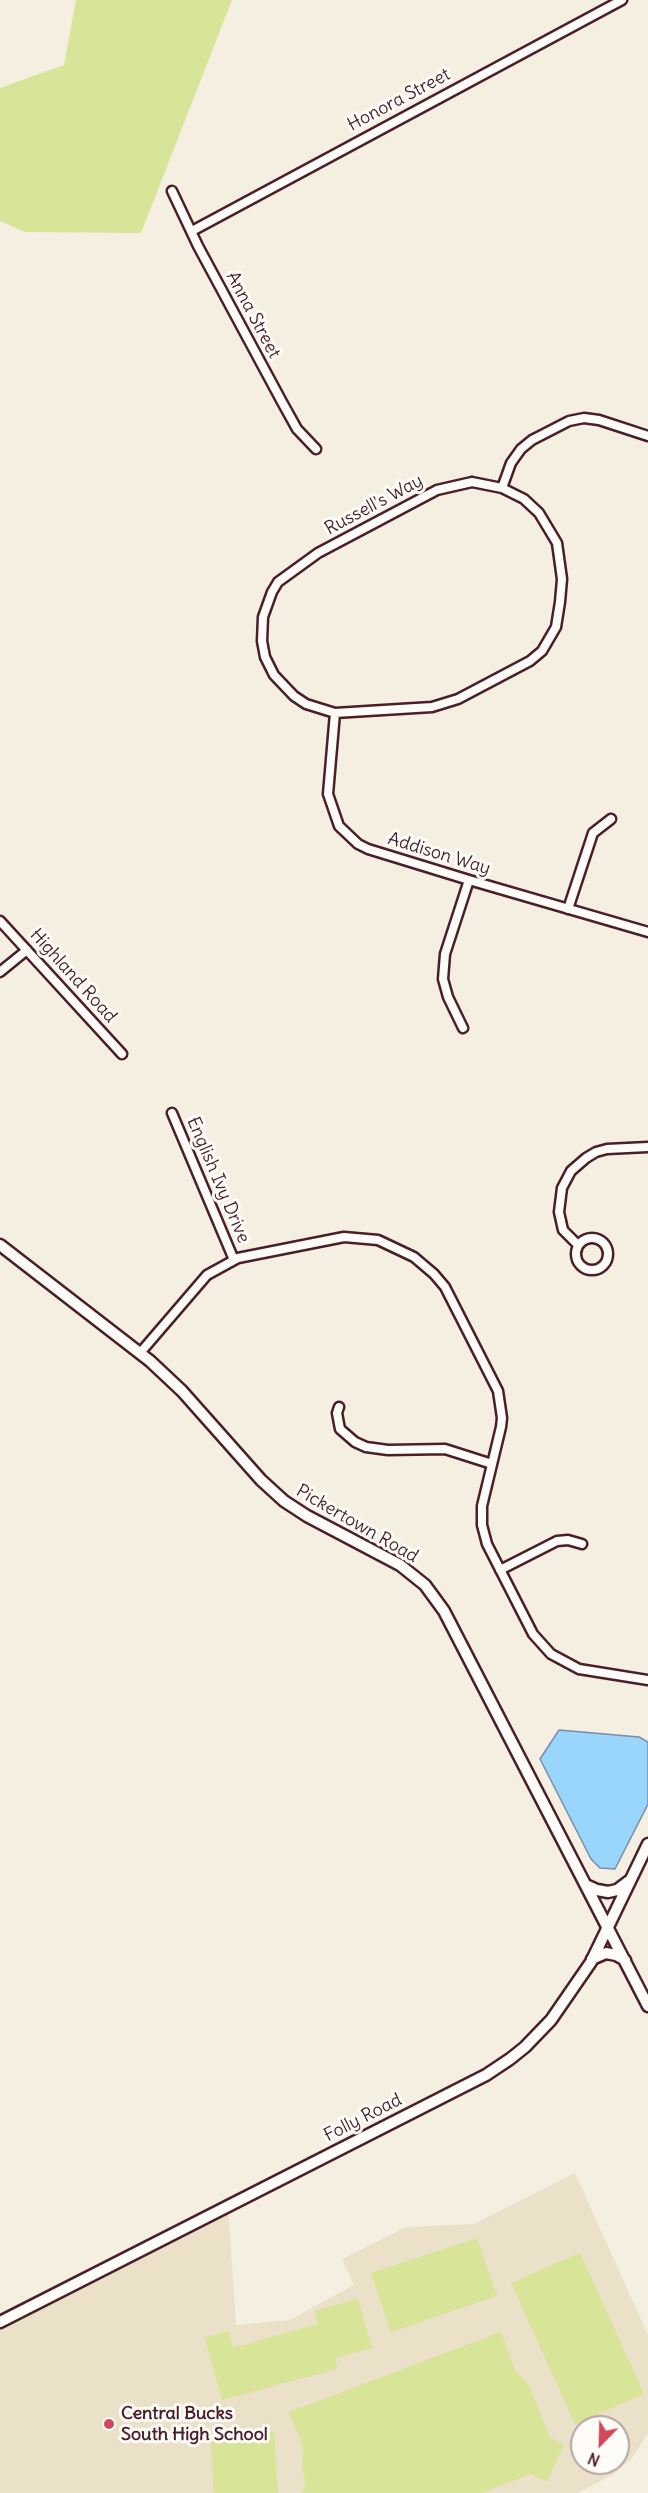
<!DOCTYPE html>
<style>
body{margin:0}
#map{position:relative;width:648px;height:2493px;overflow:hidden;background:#f5efe2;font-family:Delius,sans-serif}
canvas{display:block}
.north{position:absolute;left:570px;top:2415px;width:60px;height:60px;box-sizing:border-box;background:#fdfcf7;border:2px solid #b5a4a5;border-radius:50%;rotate:203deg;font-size:16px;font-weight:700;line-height:24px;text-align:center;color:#4a1f2b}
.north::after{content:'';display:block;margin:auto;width:21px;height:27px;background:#d1495b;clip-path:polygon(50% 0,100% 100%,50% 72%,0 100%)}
</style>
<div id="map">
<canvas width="648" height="2493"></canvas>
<div class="north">N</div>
</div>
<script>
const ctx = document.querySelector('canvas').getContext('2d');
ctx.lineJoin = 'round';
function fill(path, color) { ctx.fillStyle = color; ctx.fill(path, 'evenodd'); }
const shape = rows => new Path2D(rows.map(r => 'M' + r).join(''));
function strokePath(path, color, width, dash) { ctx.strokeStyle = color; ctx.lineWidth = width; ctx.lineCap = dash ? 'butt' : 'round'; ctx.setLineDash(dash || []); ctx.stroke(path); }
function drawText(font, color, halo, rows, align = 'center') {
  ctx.font = font + ' Delius,sans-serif'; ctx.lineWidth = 6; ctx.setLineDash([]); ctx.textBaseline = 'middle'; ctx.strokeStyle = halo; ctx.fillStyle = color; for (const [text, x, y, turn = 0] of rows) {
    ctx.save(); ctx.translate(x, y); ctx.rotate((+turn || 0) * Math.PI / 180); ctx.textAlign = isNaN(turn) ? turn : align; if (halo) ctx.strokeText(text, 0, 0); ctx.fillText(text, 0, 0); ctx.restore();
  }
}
const built = shape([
 [575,2173,648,2335,648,2433,632,2458,614,2474,577,2493,0,2493,0,2322,228,2206,236,2325,290,2320,354,2285,342,2259,406,2227,474,2224],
 [582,2427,618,2427,618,2463,582,2463]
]);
const green = shape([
 [76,0,232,0,141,233,25,232,0,221,0,88,64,65],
 [477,2238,497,2296,391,2332,371,2273],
 [580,2253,644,2394,575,2424,511,2283],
 [358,2299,372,2348,335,2358,337,2369,222,2400,205,2338,228,2331,233,2348,318,2324,315,2311],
 [501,2332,514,2368,529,2385,550,2438,564,2444,547,2482,531,2474,481,2493,302,2493,306,2483,302,2467,303,2447,289,2412],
 [274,2432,278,2493,214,2493,210,2436]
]);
const water = shape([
 [559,1730,639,1737,648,1742,648,1804,615,1869,600,1868,591,1859,540,1759,559,1730]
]);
const minor = shape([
 [172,191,198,246,282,402,297,429,316,449],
 [192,231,622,0],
 [472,482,502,488,524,499,539,513,557,543,562,579,560,602,556,627,542,651,530,661,458,699,432,707,335,713,306,704,294,696,274,675,265,657,262,641,263,617,272,592,278,582,318,553,437,490,472,482],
 [502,488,511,463,521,449,532,440,569,421,584,418,599,420,648,436],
 [335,713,328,794,339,826,358,844,368,849,469,880,648,932],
 [568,909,593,833,611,819],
 [0,921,122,1054],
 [0,972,27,950],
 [463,1028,448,997,443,979,445,954,469,880],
 [172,1113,234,1260],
 '576 1254a16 16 0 1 1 32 0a16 16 0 1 1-32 0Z',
 [578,1245,563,1230,559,1212,562,1188,571,1171,586,1158,596,1152,607,1149,648,1147],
 [140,1353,207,1275,238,1258,344,1237,378,1240,414,1257,434,1274,445,1287,498,1391,502,1418,501,1427,482,1506,482,1525,487,1544,533,1634,551,1654,579,1669,648,1680],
 [339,1407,337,1413,340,1429,355,1442,366,1447,388,1450,445,1449,492,1464],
 [500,1570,557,1541,568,1540,582,1544]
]);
const tertiary = shape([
 [0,1245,150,1361,182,1391,261,1480,284,1501,307,1516,400,1565,425,1585,444,1611,648,2006],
 [586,1885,597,1890,608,1892,617,1890,629,1881],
 [592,1959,606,1953,616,1955,625,1960],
 [0,2322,486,2075,510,2059,525,2047,551,2020,591,1962,648,1844]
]);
const markers = [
 [109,2424,6,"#d1495b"]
];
const streetNames = [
 ["Honora Street",399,100,-28],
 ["Anna Street",253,315,62],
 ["Russell's Way",374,505,-28],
 ["Addison Way",439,854,17],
 ["Highland Road",73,976,48],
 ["English Ivy Drive",218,1180,67],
 ["Pickertown Road",357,1524,30],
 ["Folly Road",363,2118,-27]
];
const poiNames = [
 ["Central Bucks",121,2414],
 ["South High School",121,2435]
];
fill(built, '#ebe0c8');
fill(green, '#d8e497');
fill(water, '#9ad5fb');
strokePath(water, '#7a8ca8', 1.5);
strokePath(minor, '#4a1f2b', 13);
strokePath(tertiary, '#4a1f2b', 15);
strokePath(minor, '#fdfcf7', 8);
strokePath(tertiary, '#fdfcf7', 10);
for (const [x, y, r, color] of markers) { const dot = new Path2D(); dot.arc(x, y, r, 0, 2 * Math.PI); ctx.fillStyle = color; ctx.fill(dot); strokePath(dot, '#fdfcf7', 2); }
drawText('18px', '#4a1f2b', '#fdfcf7', streetNames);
drawText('bold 18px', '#4a1f2b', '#fdfcf7', poiNames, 'left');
</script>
